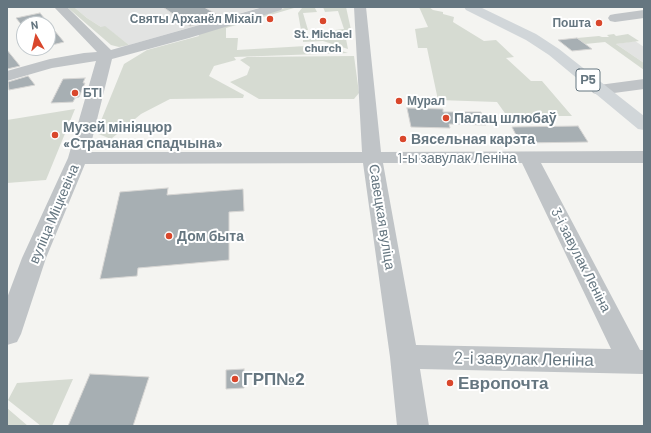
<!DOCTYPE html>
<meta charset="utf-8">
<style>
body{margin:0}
#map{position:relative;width:651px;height:433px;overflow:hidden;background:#f4f4f1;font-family:Barlow,sans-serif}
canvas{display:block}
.frame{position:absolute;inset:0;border:8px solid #657680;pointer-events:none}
.north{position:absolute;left:16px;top:16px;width:40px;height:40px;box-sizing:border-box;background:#fff;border:1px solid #c1c8cc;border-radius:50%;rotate:352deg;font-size:11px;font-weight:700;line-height:16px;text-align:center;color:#657680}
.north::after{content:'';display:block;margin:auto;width:14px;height:18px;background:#d9472c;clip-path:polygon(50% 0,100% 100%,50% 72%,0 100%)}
</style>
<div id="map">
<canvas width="651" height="433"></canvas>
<div class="frame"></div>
<div class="north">N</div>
</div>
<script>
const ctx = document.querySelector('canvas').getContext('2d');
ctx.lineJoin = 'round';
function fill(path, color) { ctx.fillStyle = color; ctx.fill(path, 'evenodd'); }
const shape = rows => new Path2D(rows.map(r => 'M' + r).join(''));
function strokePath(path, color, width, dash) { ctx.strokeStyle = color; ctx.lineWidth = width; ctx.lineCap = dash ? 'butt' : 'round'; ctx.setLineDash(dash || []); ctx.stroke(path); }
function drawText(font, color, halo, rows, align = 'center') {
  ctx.font = font + ' Barlow,sans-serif'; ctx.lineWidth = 4; ctx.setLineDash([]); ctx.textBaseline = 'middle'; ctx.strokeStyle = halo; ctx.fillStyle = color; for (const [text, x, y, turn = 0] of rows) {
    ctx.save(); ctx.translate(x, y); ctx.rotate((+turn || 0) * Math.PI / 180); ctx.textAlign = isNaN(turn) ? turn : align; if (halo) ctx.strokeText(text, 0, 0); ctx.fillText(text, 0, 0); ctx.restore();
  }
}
const built = shape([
 [74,7,262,7,129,45,105,27,101,27,87,18],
 [635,41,644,47,644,63,616,44]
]);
const green = shape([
 [67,7,74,7,87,18,101,27,105,26,129,45,119,47,111,45],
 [288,7,294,8,226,28,226,38,238,38,237,50,323,45,348,53,234,57,236,60,214,66,209,76,244,95,243,98,170,99,141,114,111,139,96,133,124,64,147,50,199,36,198,34],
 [323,7,346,7,353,39,346,39,348,49,323,41,303,42,303,40,321,38,321,36,332,37,336,34,335,30,344,29,338,11,325,12],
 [419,7,429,7,433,10,443,12,443,14,454,17,453,22,484,41,496,40,514,57,506,58,531,81,542,81,572,116,507,116,497,102,438,100,427,48,418,48,415,29,428,27],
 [302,8,315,8,317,12,303,13,308,30,301,30,298,13],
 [614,34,616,36,628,34,639,41,616,44,644,63,644,70,605,42,585,44,577,38,599,36,602,37,609,37,607,35],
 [354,56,359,93,354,99,259,99,230,82,247,75,250,67,240,60,247,57],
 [75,109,46,180,7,183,7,120],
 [73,379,52,426,41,426,8,400,17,383],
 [7,408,28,426,7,426]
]);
const building = shape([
 [163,7,204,7,221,17,190,26,163,7],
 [40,13,64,42,48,46,48,24,24,24,24,28,16,18,40,13],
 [577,38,592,49,572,51,558,40,577,38],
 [7,50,20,66,7,69,7,50],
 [28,76,35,85,9,90,8,82,28,76],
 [85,78,83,83,85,83,79,97,75,98,73,102,51,103,63,79,85,78],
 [407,108,443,109,443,112,481,112,486,125,449,124,450,128,411,127,407,108],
 [578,126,588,142,520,143,512,127,578,126],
 [168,188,167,195,243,189,244,211,229,212,229,260,138,268,137,276,100,279,120,192,168,188],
 [244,369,244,388,226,389,226,370,244,369],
 [90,374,149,377,133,426,68,426,90,374]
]);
const minor = shape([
 [54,7,67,7,111,50,263,7,283,7,281,10,189,38,112,59,89,152,362,152,354,7,366,7,381,152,644,151,644,163,541,163,640,350,644,350,644,374,420,369,429,426,397,426,390,357,363,163,85,164,46,258,21,334,17,342,7,345,7,298,22,258,68,158,96,61,52,68,7,81,7,71,50,59,84,53,97,52,54,7],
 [383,163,522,163,611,349,416,345,383,163],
 [644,10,644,18,615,22,610,21,608,18,610,15,615,14,644,10],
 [644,79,644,89,599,95,593,93,591,90,593,87,599,85,644,79]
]);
const major = shape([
 [464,7,480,7,536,34,559,49,644,116,644,130,638,129,549,55,526,40,466,10,464,7]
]);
const markers = [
 [270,19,4,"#d9472c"],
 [323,21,4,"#d9472c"],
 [599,23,4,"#d9472c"],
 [75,93,4,"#d9472c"],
 [399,101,4,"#d9472c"],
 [446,118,4,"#d9472c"],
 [55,135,4,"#d9472c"],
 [403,139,4,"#d9472c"],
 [169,236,4,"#d9472c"],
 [235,379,4,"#d9472c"],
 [450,383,4,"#d9472c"]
];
const farPoinames = [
 ["Святы Арханёл Міхаіл",262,19],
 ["Пошта",591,23],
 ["St. Michael",323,34,"center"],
 ["church",323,48,"center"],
 ["БТІ",83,93,"left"],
 ["Мурал",407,101,"left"]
];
const shields = [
 [588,80,24]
];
const shieldNames = [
 ["Р5",588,80]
];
const poiNames = [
 ["Палац шлюбаў",454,118],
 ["Музей мініяцюр",63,127],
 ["«Страчаная спадчына»",63,143],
 ["Вясельная карэта",411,139],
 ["Дом быта",177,236]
];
const streetNames = [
 ["1-ы завулак Леніна",457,158],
 ["вуліца Міцкевіча",54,214,-67],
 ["Савецкая вуліца",382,217,81],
 ["3-і завулак Леніна",581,260,63]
];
const nearStreetnames = [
 ["2-і завулак Леніна",524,359,1]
];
const nearPoinames = [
 ["ГРП№2",243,379],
 ["Европочта",458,383]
];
fill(built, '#e2e3e2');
fill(green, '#d6dbd2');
fill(building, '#a7afb3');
strokePath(building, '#d6d5d3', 1);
fill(minor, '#c0c4c7');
fill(major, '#d1d6d9');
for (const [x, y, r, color] of markers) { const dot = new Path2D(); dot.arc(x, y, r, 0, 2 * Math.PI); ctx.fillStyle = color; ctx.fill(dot); strokePath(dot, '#fff', 1.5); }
drawText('bold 12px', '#657680', '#fff', farPoinames, 'right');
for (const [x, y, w] of shields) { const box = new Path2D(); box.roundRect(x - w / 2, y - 11, w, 22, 3); ctx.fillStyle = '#fff'; ctx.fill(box); strokePath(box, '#657680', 1); }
drawText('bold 13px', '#657680', null, shieldNames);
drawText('bold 14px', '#657680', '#fff', poiNames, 'left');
drawText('14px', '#657680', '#fff', streetNames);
drawText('17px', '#657680', '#fff', nearStreetnames);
drawText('bold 17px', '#657680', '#fff', nearPoinames, 'left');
</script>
